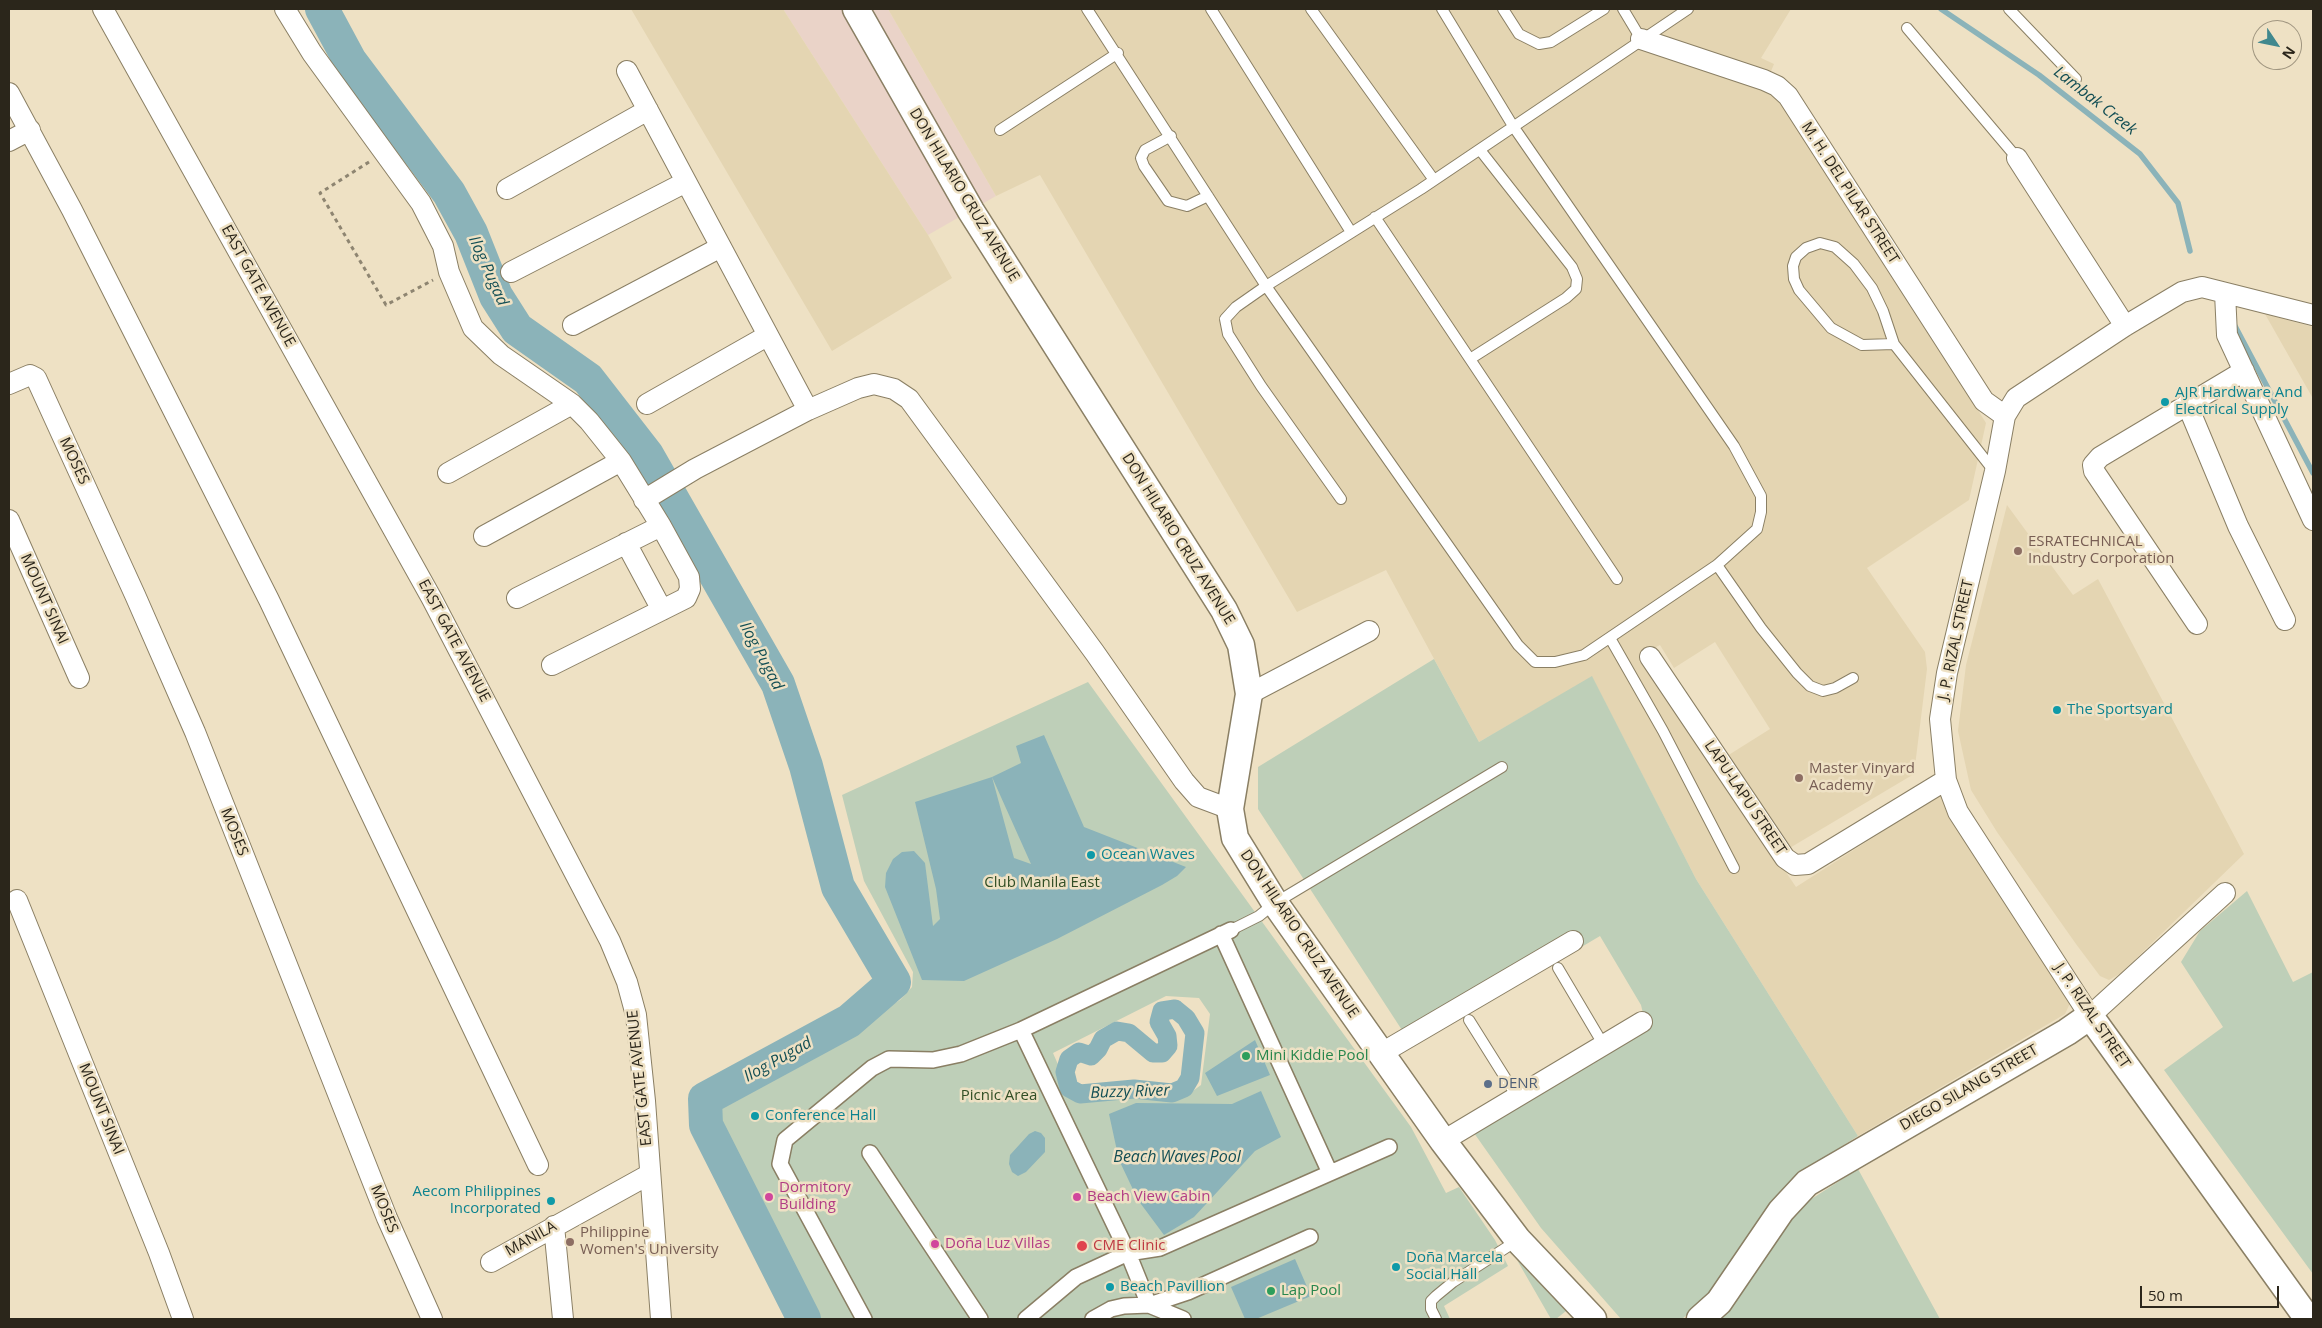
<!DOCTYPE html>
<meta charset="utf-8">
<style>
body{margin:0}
#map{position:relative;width:2322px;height:1328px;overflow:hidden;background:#eee1c4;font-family:"Open Sans",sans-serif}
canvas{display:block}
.frame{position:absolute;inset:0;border:10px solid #2b261b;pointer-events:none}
.north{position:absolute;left:2252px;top:20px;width:50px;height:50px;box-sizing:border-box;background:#eee1c4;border:1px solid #a09680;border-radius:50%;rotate:124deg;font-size:14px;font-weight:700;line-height:20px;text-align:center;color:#2b261b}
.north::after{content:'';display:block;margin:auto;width:18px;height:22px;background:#40888e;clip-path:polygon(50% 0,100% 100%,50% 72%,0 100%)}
.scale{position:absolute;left:2140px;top:1286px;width:139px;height:22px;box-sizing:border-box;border:2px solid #2b261b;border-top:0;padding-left:6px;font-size:15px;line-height:18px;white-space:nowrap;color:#2b261b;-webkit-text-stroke:4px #eee1c4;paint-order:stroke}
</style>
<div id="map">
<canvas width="2322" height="1328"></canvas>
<div class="frame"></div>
<div class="north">N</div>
<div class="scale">50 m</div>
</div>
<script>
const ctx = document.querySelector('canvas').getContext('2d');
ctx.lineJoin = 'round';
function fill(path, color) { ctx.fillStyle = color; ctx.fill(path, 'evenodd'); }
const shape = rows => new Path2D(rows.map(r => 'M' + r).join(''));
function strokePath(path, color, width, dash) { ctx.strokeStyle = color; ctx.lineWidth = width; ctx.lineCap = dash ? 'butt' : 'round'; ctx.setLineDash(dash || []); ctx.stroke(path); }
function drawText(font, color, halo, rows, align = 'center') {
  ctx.font = font + ' "Open Sans",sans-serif'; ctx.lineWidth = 5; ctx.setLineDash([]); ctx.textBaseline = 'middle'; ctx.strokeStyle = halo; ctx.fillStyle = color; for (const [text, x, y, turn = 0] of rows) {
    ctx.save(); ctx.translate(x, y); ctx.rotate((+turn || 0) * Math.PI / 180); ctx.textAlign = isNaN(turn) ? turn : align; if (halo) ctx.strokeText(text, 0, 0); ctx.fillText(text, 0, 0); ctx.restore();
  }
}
const commercial = shape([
 [783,9,888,9,996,196,928,235]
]);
const built = shape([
 [631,9,783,9,928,235,952,278,832,351],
 [888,9,1791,9,1761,58,1774,64,1763,91,1785,101,1986,423,1969,500,1867,568,1925,652,1927,669,1914,774,1788,849,1727,756,1770,729,1715,642,1674,668,1660,645,1639,656,1796,887,1941,794,1950,820,2072,999,2065,1014,1858,1136,1696,879,1592,677,1479,742,1386,570,1297,612,1040,175,996,196],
 [2265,314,2313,327,2313,399,2311,395],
 [2007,505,2073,595,2098,579,2244,854,2121,973,2109,980,2100,976,2076,944,1997,832,1971,790,1958,731,1966,665]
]);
const green = shape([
 [1434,659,1479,742,1592,676,1696,879,1858,1136,1800,1173,1770,1207,1703,1301,1682,1319,1621,1319,1541,1228,1474,1133,1647,1030,1641,1005,1600,936,1413,1047,1258,809,1258,767],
 [1088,682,1411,1127,1446,1193,1459,1187,1495,1240,1508,1266,1444,1306,1450,1319,815,1319,714,1127,722,1106,900,1000,912,987,913,972,864,881,842,795],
 [1166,996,1199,998,1210,1014,1201,1085,1190,1093,1134,1091,1073,1099,1053,1053],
 [2247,891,2293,982,2313,972,2313,1274,2164,1070,2223,1027,2181,962,2200,931],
 [1858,1169,1940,1319,1719,1319,1799,1207],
 [1517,1260,1566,1311,1556,1319,1551,1319]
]);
const water = shape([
 [1044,735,1084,827,1186,867,1177,876,1162,885,1057,939,964,981,922,980,885,887,886,873,893,859,902,852,914,851,925,863,933,926,940,919,936,889,915,802,992,777,1014,858,1031,864,992,777,1021,763,1016,746],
 [1255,1040,1270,1075,1217,1096,1205,1073],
 [1261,1091,1281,1137,1255,1151,1194,1217,1164,1235,1138,1200,1119,1160,1109,1114,1136,1103,1232,1104],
 [1035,1131,1041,1133,1045,1138,1045,1152,1026,1172,1018,1176,1012,1172,1009,1164,1010,1155,1029,1134],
 [1295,1259,1311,1296,1256,1319,1245,1319,1231,1287]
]);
const stream = shape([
 [1941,9,2039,75,2140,154,2178,203,2190,251],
 [2235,326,2313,473]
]);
const canal = shape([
 [1175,1009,1186,1018,1195,1033,1190,1078,1184,1088,1172,1093,1134,1089,1080,1094,1069,1088,1065,1072,1069,1059,1079,1052,1091,1056,1098,1049,1103,1039,1117,1031,1129,1033,1153,1053,1162,1053,1168,1046,1167,1036,1159,1022,1162,1011,1175,1009]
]);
const river = shape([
 [322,9,350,61,449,193,471,233,496,296,517,329,588,379,647,455,778,684,806,766,838,887,894,982,849,1021,705,1099,706,1125,804,1319]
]);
const path = shape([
 [369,162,320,193,386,305,433,280]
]);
const service = shape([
 [1087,9,1266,286,1518,645,1535,662,1555,662,1584,655,1717,565,1757,529,1761,512,1761,496,1734,446,1513,126,1442,9],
 [1211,9,1351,232],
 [1311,9,1434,180],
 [1503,9,1519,34,1539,44,1551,42,1604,9],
 [1623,9,1641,39],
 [2009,9,2076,79],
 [1907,28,2017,158],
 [1000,130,1118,53],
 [1171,136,1145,150,1141,158,1144,166,1168,201,1187,206,1208,196],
 [1375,217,1617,579],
 [1894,344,1862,345,1831,328,1799,290,1794,279,1793,266,1796,257,1806,248,1820,243,1835,247,1854,264,1872,288,1883,311,1894,344,1994,471],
 [1470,359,1566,298,1576,289,1577,279,1572,267,1480,150],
 [1341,499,1261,386,1228,334,1225,319,1236,307,1266,286,1421,189,1688,9],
 [1717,565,1761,628,1797,673,1810,686,1823,691,1835,688,1853,678],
 [1610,638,1663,731,1734,868],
 [1231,930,1259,916,1275,903,1502,767],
 [1558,968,1603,1044],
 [1469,1020,1516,1095],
 [1436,1319,1431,1309,1431,1301,1436,1296,1453,1282,1518,1240]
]);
const pedestrian = shape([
 [1221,934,1330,1173],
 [1021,1030,1128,1253,1160,1248,1389,1147],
 [870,1153,980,1319],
 [864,1319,780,1164,785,1140,872,1068,889,1059,933,1060,961,1054,1021,1030,1231,930],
 [1026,1319,1076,1277,1128,1253,1149,1305,1188,1292,1310,1237],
 [1093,1319,1111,1309,1124,1306,1149,1305,1183,1319]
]);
const minor = shape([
 [103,9,432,599,610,941,627,982,636,1015,645,1101,661,1319],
 [285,9,312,53,421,203,443,246,449,272,473,328,501,355,572,404,589,421,621,461,661,526,689,577,690,589,686,598,552,665],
 [1641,39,1764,80,1777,86,1788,96,1984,401,2005,416],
 [627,71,808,410],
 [9,93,72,210,269,600,538,1165],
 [9,141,30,130],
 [2017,158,2125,326],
 [507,189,648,110],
 [511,272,686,182],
 [2225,293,2227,335,2313,520],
 [573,325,721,247],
 [9,384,30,375,36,378,135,595,195,732,387,1218,432,1319],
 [647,404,767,336],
 [2187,404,2238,526,2285,620],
 [448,473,572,404],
 [644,500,695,469,808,410,858,388,874,384,894,389,909,399,1095,653,1184,781,1198,797,1230,809],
 [9,520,79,678],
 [484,536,621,461],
 [626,543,662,610],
 [517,598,661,526],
 [2197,624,2094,471,2093,465,2100,457,2244,371],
 [1650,657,1785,858,1795,865,1808,864,1946,780],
 [1249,694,1369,631],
 [2225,893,2090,1016,1958,812,1946,780,1940,719,1947,673,1995,471,2005,416,2016,398,2125,326,2182,292,2202,287,2313,315],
 [17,900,159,1253,183,1319],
 [1380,1054,1573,941],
 [1443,1141,1642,1022],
 [554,1226,563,1319],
 [491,1262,650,1174]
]);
const tertiary = shape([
 [856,9,971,211,1224,610,1241,645,1249,694,1230,809,1235,838,1275,903,1443,1141,1518,1240,1593,1319],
 [1700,1319,1719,1302,1781,1211,1807,1183,2067,1032,2090,1016,2308,1319]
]);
const markers = [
 [2165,402,5,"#0f9aa8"],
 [2018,551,5,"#8d6e63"],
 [2057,710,5,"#0f9aa8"],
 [1799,778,5,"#8d6e63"],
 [1091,855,5,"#0f9aa8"],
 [1246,1056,5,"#2e9e5b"],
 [1488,1084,5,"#5c6f8a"],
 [755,1116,5,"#0f9aa8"],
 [769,1197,5,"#d1479c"],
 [1077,1197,5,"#d1479c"],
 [551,1201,5,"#0f9aa8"],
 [570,1242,5,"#8d6e63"],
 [935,1244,5,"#d1479c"],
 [1082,1246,6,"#e0444e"],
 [1396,1267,5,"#0f9aa8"],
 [1110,1287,5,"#0f9aa8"],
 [1271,1291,5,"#2e9e5b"]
];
const streetNames = [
 ["M. H. DEL PILAR STREET",1850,193,57],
 ["DON HILARIO CRUZ AVENUE",964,195,59],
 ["EAST GATE AVENUE",258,286,61],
 ["MOSES",74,461,65],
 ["DON HILARIO CRUZ AVENUE",1178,539,58],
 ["MOUNT SINAI",44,599,66],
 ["J. P. RIZAL STREET",1956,640,-78],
 ["EAST GATE AVENUE",454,641,62],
 ["LAPU-LAPU STREET",1745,798,56],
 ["MOSES",234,832,68],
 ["DON HILARIO CRUZ AVENUE",1299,934,56],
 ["J. P. RIZAL STREET",2092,1016,56],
 ["EAST GATE AVENUE",640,1078,-96],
 ["DIEGO SILANG STREET",1969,1088,-30],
 ["MOUNT SINAI",101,1109,68],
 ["MOSES",384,1209,68],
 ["MANILA",531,1239,-29]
];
const cultureNames = [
 ["AJR Hardware And",2175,393],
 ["Electrical Supply",2175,410],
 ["The Sportsyard",2067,710],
 ["Ocean Waves",1101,855],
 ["Conference Hall",765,1116],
 ["Aecom Philippines",541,1192,"right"],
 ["Incorporated",541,1209,"right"],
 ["Doña Marcela",1406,1258],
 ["Social Hall",1406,1275],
 ["Beach Pavillion",1120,1287]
];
const educationNames = [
 ["ESRATECHNICAL",2028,542],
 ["Industry Corporation",2028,559],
 ["Master Vinyard",1809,769],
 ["Academy",1809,786],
 ["Philippine",580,1233],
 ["Women's University",580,1250]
];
const parkNames = [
 ["Club Manila East",1042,883],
 ["Picnic Area",999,1096]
];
const leisureNames = [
 ["Mini Kiddie Pool",1256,1056],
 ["Lap Pool",1281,1291]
];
const serviceNames = [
 ["DENR",1498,1084]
];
const hotelNames = [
 ["Dormitory",779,1188],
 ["Building",779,1205],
 ["Beach View Cabin",1087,1197],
 ["Doña Luz Villas",945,1244]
];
const healthNames = [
 ["CME Clinic",1093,1246]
];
const waterNames = [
 ["Lambak Creek",2095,101,38],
 ["Ilog Pugad",488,271,66],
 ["Ilog Pugad",761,656,62],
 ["Ilog Pugad",778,1060,-29],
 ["Buzzy River",1130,1092,-2],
 ["Beach Waves Pool",1177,1157]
];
fill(commercial, '#ead3c8');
fill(built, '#e4d5b2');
fill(green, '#becfb8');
fill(water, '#8bb3b9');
strokePath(stream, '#8bb3b9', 5.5);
strokePath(canal, '#8bb3b9', 19);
strokePath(river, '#8bb3b9', 34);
strokePath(service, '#8a7f64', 12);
strokePath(pedestrian, '#8a7f64', 18);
strokePath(minor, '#8a7f64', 22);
strokePath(tertiary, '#8a7f64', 29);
strokePath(path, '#8e8571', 3, [4, 4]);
strokePath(service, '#fff', 10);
strokePath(pedestrian, '#fff', 15);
strokePath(minor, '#fff', 20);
strokePath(tertiary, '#fff', 26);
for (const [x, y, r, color] of markers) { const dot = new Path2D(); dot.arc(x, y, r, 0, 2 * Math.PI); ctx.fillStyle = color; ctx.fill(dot); strokePath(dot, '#eee1c4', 2); }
drawText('15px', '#2b261b', '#eee1c4', streetNames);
drawText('15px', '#0d838f', '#eee1c4', cultureNames, 'left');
drawText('15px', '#785e54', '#eee1c4', educationNames, 'left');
drawText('15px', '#314e25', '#eee1c4', parkNames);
drawText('15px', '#27864d', '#eee1c4', leisureNames, 'left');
drawText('15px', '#4e5e75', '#eee1c4', serviceNames, 'left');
drawText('15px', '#b23c85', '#eee1c4', hotelNames, 'left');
drawText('15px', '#be3a42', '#eee1c4', healthNames, 'left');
drawText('italic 16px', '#124e54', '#eee1c4', waterNames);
</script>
